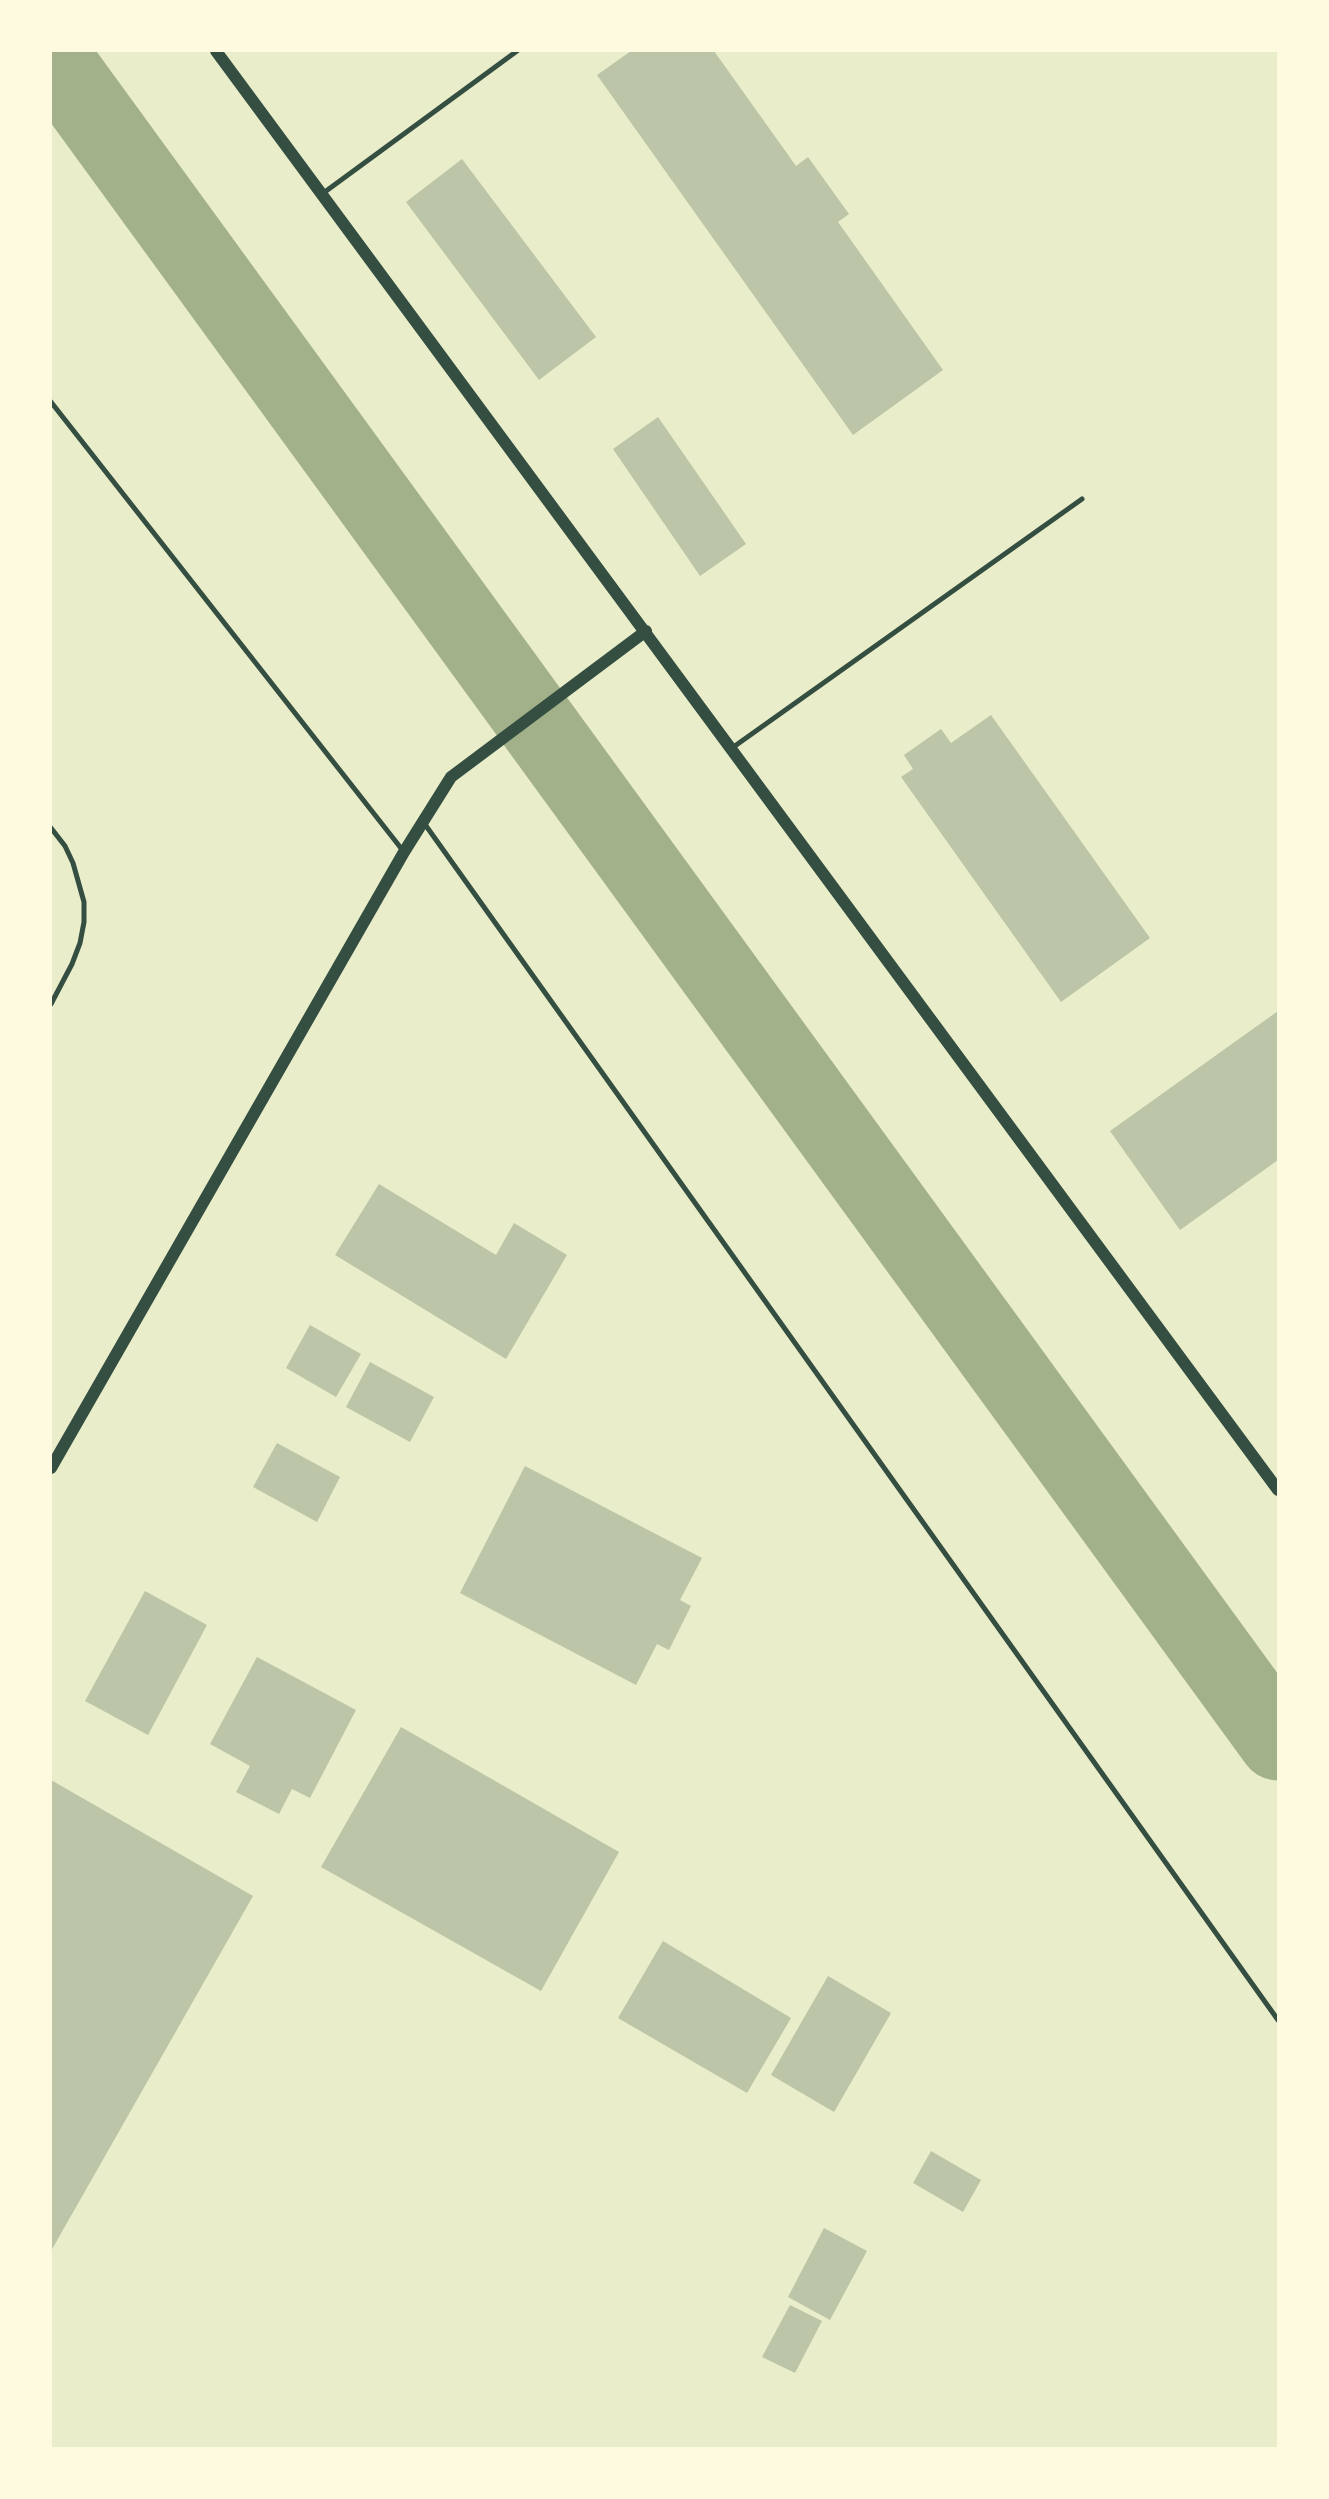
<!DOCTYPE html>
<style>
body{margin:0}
#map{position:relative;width:1329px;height:2499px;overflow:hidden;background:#e9edc9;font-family:Roboto,sans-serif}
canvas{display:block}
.frame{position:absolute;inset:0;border:52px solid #fefae0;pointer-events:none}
</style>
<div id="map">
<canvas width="1329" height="2499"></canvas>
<div class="frame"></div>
</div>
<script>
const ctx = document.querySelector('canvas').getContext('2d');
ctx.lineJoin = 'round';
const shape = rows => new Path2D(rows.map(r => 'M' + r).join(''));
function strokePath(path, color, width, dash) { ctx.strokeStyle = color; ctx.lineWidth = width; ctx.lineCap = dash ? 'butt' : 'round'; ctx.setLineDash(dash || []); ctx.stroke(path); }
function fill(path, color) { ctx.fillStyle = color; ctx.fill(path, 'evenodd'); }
const river = shape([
 [51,56,1278,1741]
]);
const building = shape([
 [631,51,714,51,796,166,808,157,849,214,838,222,943,370,853,435,597,75],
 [462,159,596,337,539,380,406,202],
 [658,417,746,544,700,576,613,449],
 [991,715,1150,938,1061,1002,901,777,913,769,904,755,941,729,951,743],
 [1278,1011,1278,1160,1180,1230,1110,1131],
 [379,1184,496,1255,514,1223,567,1255,506,1359,335,1255],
 [310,1325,361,1354,336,1397,286,1368],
 [370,1362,434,1397,410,1442,346,1407],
 [277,1443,340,1477,317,1522,253,1487],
 [525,1466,702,1558,680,1600,691,1606,669,1650,657,1644,636,1685,460,1593],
 [145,1591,207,1625,148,1735,85,1701],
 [257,1657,356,1710,310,1798,292,1789,279,1814,236,1792,250,1766,210,1744],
 [401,1727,619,1852,541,1991,321,1867],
 [51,1780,253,1896,51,2251],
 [663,1941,791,2018,747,2093,618,2018],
 [828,1976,891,2013,834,2112,771,2075],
 [931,2151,981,2180,963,2212,913,2183],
 [824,2228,867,2251,830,2320,788,2297],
 [790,2305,822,2321,795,2373,762,2357]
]);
const service = shape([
 [322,194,517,51],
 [51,402,404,852],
 [732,748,1082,499],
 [424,823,1278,2020],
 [51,828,65,846,73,863,84,902,84,922,80,943,72,964,51,1004]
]);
const tertiary = shape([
 [216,51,1278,1490],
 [51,1468,404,852,451,777,646,631]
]);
strokePath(river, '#a3b18a', 79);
fill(building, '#bcc5a7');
strokePath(service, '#344e41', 5);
strokePath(tertiary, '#344e41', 12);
</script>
